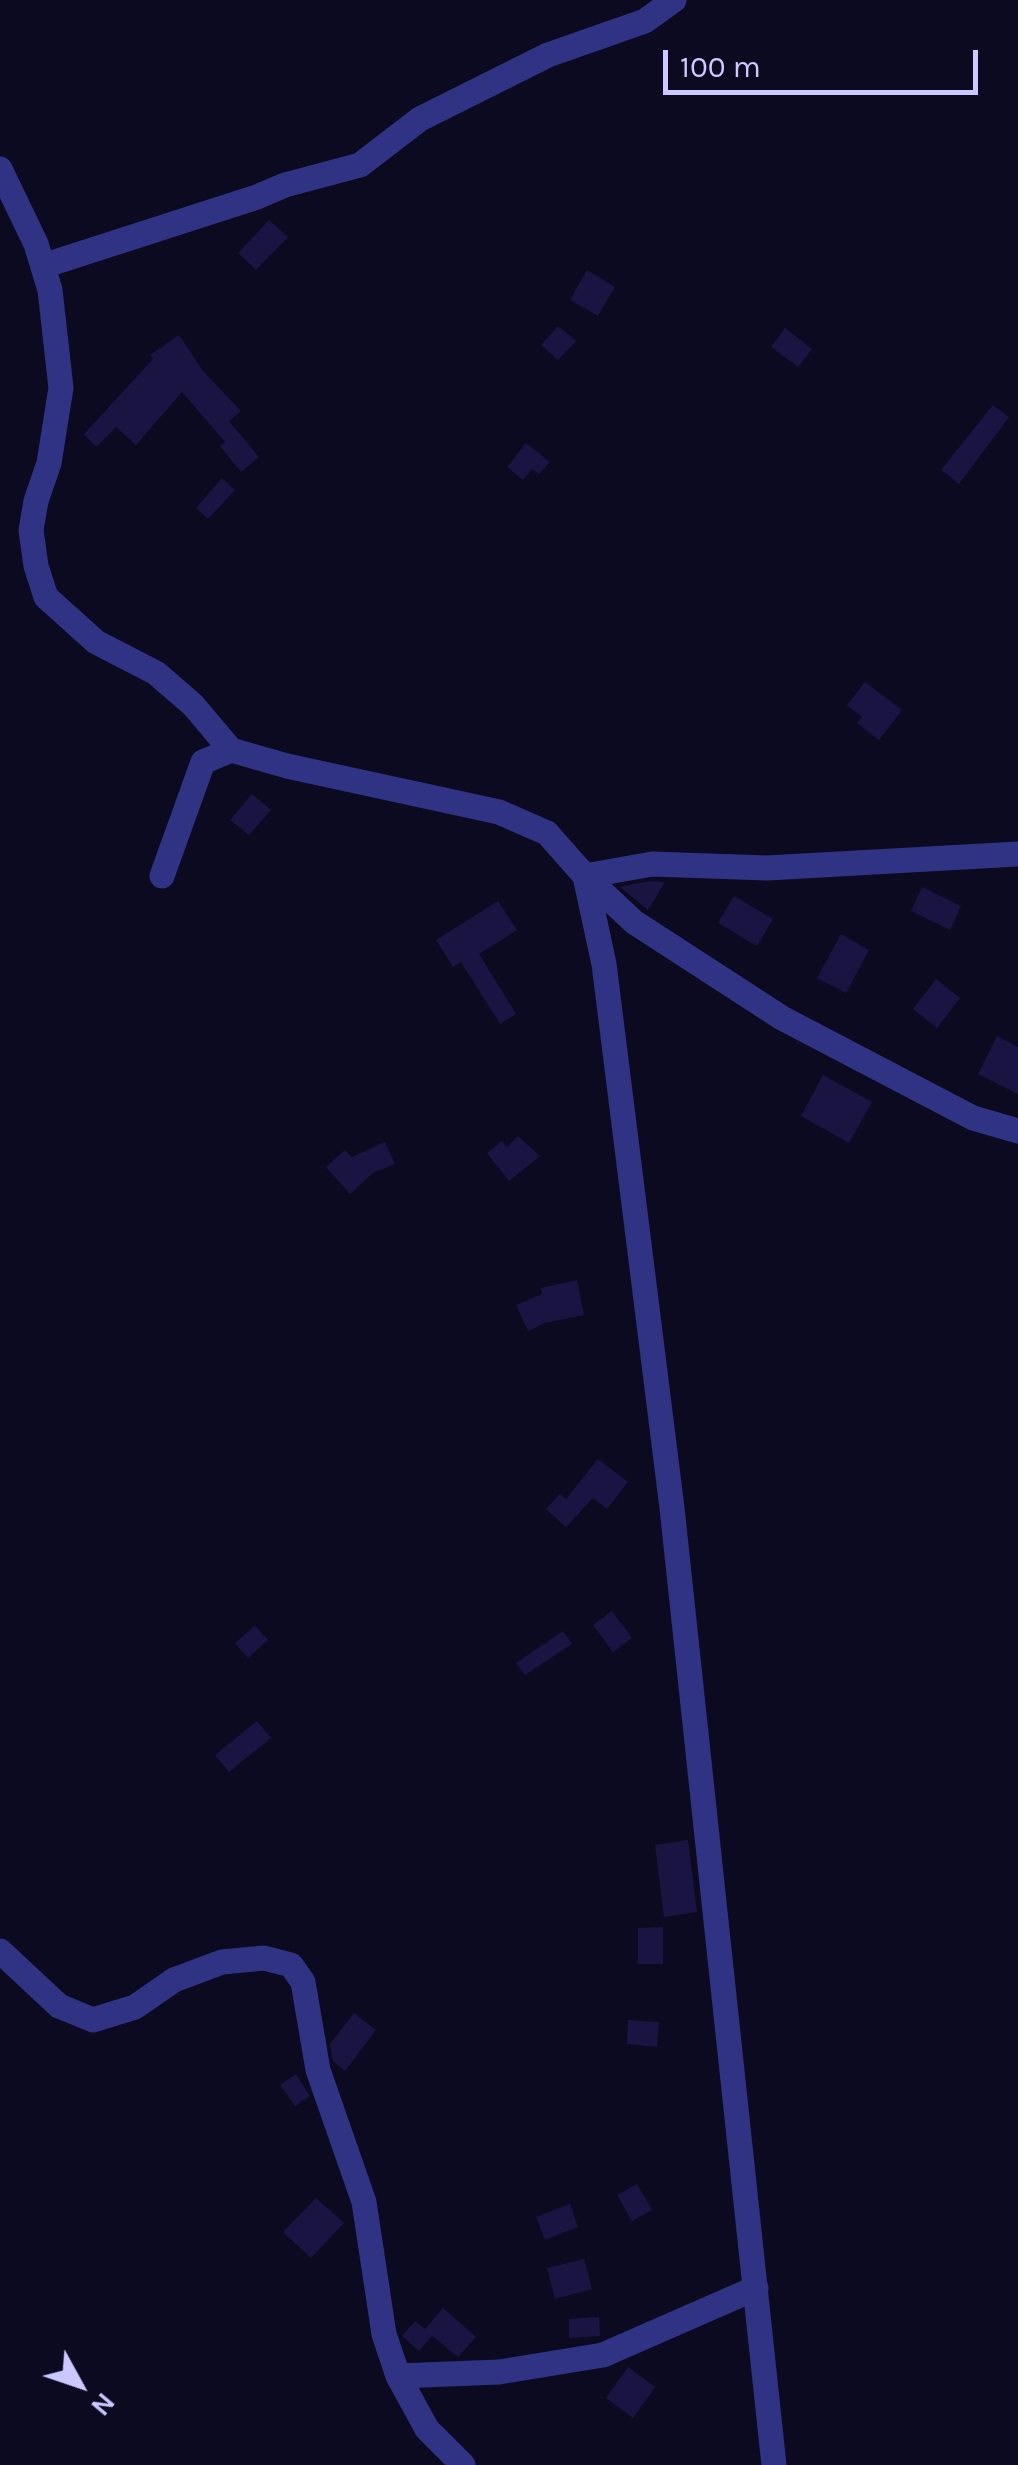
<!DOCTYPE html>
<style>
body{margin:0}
#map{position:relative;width:1018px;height:2465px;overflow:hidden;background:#0c0a20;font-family:Karla,sans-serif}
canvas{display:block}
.north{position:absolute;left:30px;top:2335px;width:100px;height:100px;-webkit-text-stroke:8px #0c0a20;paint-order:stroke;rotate:130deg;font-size:28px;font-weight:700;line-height:40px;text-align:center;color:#cbc9ff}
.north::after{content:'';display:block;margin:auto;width:35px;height:45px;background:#cbc9ff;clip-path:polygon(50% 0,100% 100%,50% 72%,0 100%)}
.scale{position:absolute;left:663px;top:50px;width:315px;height:45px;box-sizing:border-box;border:5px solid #cbc9ff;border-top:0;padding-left:12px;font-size:30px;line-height:35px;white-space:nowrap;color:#cbc9ff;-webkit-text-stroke:8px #0c0a20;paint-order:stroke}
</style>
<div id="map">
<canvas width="1018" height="2465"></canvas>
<div class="north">N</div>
<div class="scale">100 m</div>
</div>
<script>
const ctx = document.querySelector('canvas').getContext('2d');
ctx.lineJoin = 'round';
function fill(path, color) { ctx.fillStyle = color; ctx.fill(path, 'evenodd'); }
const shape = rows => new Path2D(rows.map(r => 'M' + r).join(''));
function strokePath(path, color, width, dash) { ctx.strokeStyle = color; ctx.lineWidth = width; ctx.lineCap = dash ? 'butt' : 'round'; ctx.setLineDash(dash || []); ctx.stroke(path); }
const building = shape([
 [269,220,288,237,256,270,238,253],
 [587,270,615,287,598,316,570,300],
 [558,326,576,341,558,360,541,345],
 [785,328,812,349,798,367,771,347],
 [179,335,203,371,241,411,229,421,259,457,241,472,220,446,225,442,182,392,136,445,116,427,96,447,84,434,153,359,150,355],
 [993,405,1009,417,959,484,941,470],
 [526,443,550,462,539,474,532,469,523,480,507,467],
 [222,478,235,490,208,519,196,508],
 [865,682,902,710,879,740,857,723,862,717,847,705],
 [252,794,271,810,249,835,230,820],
 [650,881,665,882,648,910,620,887],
 [922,887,961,906,950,930,911,911],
 [734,896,773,919,757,946,718,923],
 [498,901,517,930,479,954,516,1014,500,1024,461,962,453,967,436,940],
 [841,934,869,950,846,993,817,978],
 [936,979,960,998,937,1028,913,1009],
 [997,1036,1018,1047,1018,1094,978,1074],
 [823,1075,872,1102,849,1143,801,1116],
 [518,1136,540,1156,509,1181,487,1153,502,1141,507,1147],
 [385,1142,395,1164,373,1173,350,1194,326,1167,345,1150,352,1157],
 [577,1280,584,1315,545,1323,528,1331,516,1305,542,1294,541,1288],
 [598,1459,628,1482,607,1509,593,1498,566,1527,546,1509,560,1494,566,1499],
 [612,1611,632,1638,613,1652,593,1625],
 [255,1626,268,1640,248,1658,235,1643],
 [563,1631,572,1644,525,1675,516,1663],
 [257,1721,271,1738,229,1772,215,1755],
 [688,1840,697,1912,664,1917,655,1845],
 [663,1927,663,1964,638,1964,638,1928],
 [354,2013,376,2030,345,2071,333,2061,330,2044],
 [628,2020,659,2022,657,2047,627,2044],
 [296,2074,310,2096,295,2106,280,2085],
 [637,2184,652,2210,632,2221,617,2195],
 [316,2198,344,2223,311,2258,283,2232],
 [570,2204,578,2227,545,2240,536,2217],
 [584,2259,592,2289,555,2299,547,2268],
 [443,2308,476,2337,458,2357,432,2336,419,2351,402,2336,415,2321,425,2329],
 [599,2317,600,2336,569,2338,569,2319],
 [628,2367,655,2387,633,2418,606,2398]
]);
const minor = shape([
 [0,169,36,244,50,290,61,388,49,463,36,501,31,530,36,566,46,597,96,642,156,673,193,705,231,750,287,766,499,812,547,833,585,876,604,964,672,1508,774,2465],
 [43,266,257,197,285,185,360,165,420,119,548,55,645,21,674,0],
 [1018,854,767,868,652,864,585,876,634,922,782,1018,973,1118,1018,1131],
 [162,876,203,762,231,750],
 [0,1951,59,2006,93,2020,135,2007,174,1980,222,1962,264,1958,291,1965,303,1982,318,2070,364,2202,384,2334,398,2376,427,2429,463,2465],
 [398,2376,499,2372,603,2355,756,2288]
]);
fill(building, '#1a1443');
strokePath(minor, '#303384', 25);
</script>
